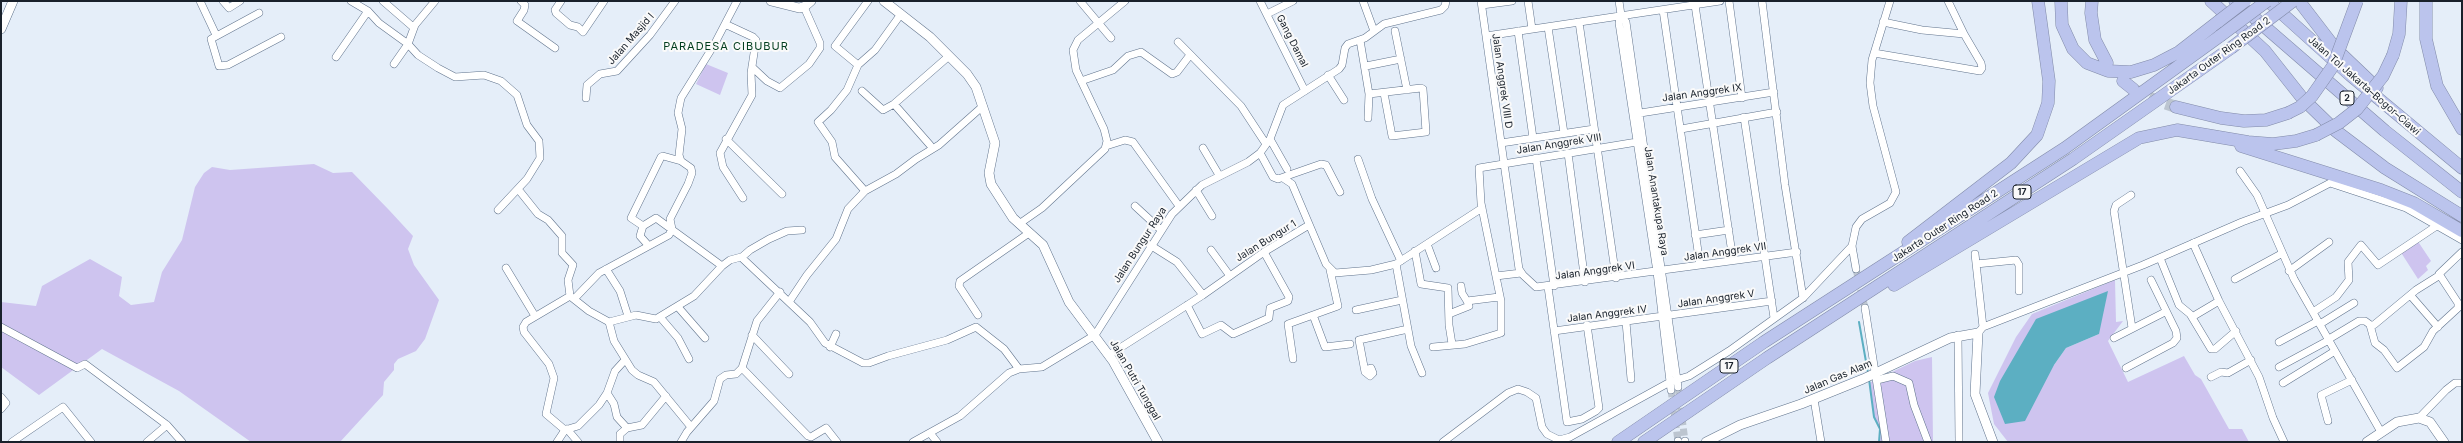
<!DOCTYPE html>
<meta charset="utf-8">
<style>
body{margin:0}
#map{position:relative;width:2463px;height:443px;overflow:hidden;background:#e5eef9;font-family:Inter,sans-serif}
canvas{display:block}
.frame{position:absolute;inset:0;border:2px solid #19212b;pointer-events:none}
</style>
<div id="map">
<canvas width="2463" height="443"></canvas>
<div class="frame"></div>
</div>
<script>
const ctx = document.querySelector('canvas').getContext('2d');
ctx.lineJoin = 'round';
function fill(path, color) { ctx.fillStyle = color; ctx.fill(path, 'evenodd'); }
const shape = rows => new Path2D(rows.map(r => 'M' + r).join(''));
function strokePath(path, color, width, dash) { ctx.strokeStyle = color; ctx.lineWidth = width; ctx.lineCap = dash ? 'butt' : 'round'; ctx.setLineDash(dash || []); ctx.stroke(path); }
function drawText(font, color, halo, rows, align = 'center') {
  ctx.font = font + ' Inter,sans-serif'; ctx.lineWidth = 4; ctx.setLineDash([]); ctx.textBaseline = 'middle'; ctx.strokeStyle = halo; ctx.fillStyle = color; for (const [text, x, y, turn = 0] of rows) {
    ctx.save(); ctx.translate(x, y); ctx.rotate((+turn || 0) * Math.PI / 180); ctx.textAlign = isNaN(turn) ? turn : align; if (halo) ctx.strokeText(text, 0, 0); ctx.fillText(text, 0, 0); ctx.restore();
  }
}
const green = shape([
 [706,64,728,73,720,95,696,84],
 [314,164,333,173,352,172,389,210,413,236,408,249,414,265,439,300,425,339,416,351,398,359,394,364,394,370,384,382,383,395,340,442,251,442,179,391,102,349,39,395,1,367,1,302,36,306,42,286,90,259,122,277,119,296,131,305,154,302,162,272,182,240,195,187,204,173,212,167,230,170],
 [2417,240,2431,261,2426,266,2428,270,2418,279,2400,251],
 [2115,280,2116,322,2123,321,2108,341,2128,382,2184,356,2195,375,2201,379,2229,429,2242,429,2249,442,2008,442,1994,424,1988,393,2016,337,2032,314],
 [2036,319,2099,334,2066,348,2054,365],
 [1932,357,1933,442,1879,442,1880,429,1874,417,1869,383,1915,361]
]);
const water = shape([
 [2108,291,2099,334,2066,348,2054,365,2025,421,2005,424,1994,397,2000,381,2036,319]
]);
const stream = shape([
 [1859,322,1868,373],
 [1869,379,1874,417,1880,429,1879,442]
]);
const streetTunnel = shape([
 [1856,269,1865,308],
 [1678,387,1685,441],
 [1671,390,1678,441]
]);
const highwayTunnel = shape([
 [2133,89,2150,98,2176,107]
]);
const street = shape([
 [200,1,216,35],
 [223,1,229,8,240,1],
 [351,1,368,11,379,23,408,44,418,55,438,68,455,77,484,75,501,81,517,95,527,125,539,141,540,158,527,179,498,210],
 [383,1,413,27],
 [521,1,525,5,524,10,517,21,555,48],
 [561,1,555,10,556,13,570,25,578,27,583,32,604,1],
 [1080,1,1111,38],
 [1260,1,1305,91],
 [1363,1,1374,31],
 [1481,1,1519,269,1523,275,1536,287,1797,252],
 [1528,1,1532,29],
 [1619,1,1621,15,1626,22,1678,387],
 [1729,1,1742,98],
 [1762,1,1785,185,1803,298],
 [1482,5,1512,1],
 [1695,5,1733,260],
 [1663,10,1700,265],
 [259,13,211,39,219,66,228,65,281,37],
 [1267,14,1293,1],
 [1621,15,1619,23,1657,272,1671,390],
 [1579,22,1616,278],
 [1883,22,1922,30,1964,34,1948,1],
 [725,24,753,37,756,40,751,73,752,95,720,153,723,167,743,198],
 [1548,27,1564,133],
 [1395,31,1407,90],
 [1518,31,1533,138],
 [1486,36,1720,1],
 [1360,40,1369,94,1368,118],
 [1178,42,1241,106,1266,144],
 [1874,53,1980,71,1982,68,1981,63,1964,34],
 [336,57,368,11],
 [394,64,408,44,415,25,435,1],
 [858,65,847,90,831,110,818,122,832,142,835,157,865,191],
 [858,65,835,46,868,1],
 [858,65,875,50,901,14],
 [1366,66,1401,59],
 [752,67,767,81,780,88,809,64,820,48,820,43,804,7],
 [1328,75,1344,100],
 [1081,81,1113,70,1128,56,1141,52,1172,74,1177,72,1190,55],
 [862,91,883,110,894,104,930,145],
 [1369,94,1421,88,1423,89,1426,132,1392,136,1384,93],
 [586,98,587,85,600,74,617,71,650,35,675,1],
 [894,104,949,56],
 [1634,114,1774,92],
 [1744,117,1774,318],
 [1681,129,1777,112],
 [726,139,782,194],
 [1270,139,1287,169],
 [1501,143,1594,129],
 [1106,146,1125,140,1133,142,1179,206],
 [1203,148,1219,175],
 [1260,153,1273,177,1278,179,1321,164,1326,165,1340,192],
 [1568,153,1585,282],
 [1536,158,1554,286],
 [1358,159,1372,199,1401,261],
 [681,161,679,155,682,129,678,113,681,98,714,45,737,1],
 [2240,171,2257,195,2294,279,2381,432],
 [1283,178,1292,184,1326,264,1335,273,1371,270,1396,264,1482,208],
 [518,189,538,214,548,220,562,236,562,253,573,265,568,280,570,296],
 [1196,190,1212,216],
 [2131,195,2116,205,2114,211,2132,328],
 [1135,206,1161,230],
 [1019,224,1042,208,1105,149,1107,141,1104,129,1076,70,1073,50,1078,40,1125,1],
 [1695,235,1729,230],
 [2193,243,2219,301,2259,377,2273,418,2284,442],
 [1427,244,1436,268],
 [648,245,640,236,643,226,656,218,722,266],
 [1150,245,1177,262,1203,295],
 [1211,250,1230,276],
 [1415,251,1421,284,1448,288,1449,325,1452,344],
 [1975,254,1983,327],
 [742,257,750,250,769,239,787,231,802,230],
 [2160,258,2179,305,2190,314,2211,349,2215,349,2236,331],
 [1396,264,1411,346,1422,373],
 [1976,264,2016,260,2019,265,2019,291],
 [506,268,535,316],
 [606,269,620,291,628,316],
 [1856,269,1852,246,1856,227,1862,219,1890,203,1896,192,1873,106,1870,83,1872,60,1890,1],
 [2289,271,2329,242],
 [1496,276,1521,273],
 [2235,279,2281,254],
 [1461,286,1462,293,1467,301],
 [1548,287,1567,422,1582,419,1596,411,1599,408,1587,325],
 [2411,296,2438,327],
 [575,298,599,273,669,235,672,229,670,219,688,184,692,173,691,168,681,161,663,156,661,157,631,218,643,226],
 [789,302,807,275,836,239,848,209,865,191,896,174,916,159,939,145,983,106],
 [1187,305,1202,334,1221,325,1233,334,1269,318,1270,308,1288,301,1289,297,1264,252],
 [678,307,705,338],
 [1865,308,1886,442],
 [1356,310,1402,300],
 [2313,312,2336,297,2349,280,2348,262,2361,245,2378,265,2438,225],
 [1449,314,1469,306,1467,301,1499,297],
 [978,315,959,286,960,281,1029,233],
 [1313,315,1325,347,1350,344],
 [660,317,678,338,689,359],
 [2192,317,2219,301],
 [609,322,614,341,632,370,638,375,654,382,691,427],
 [1626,322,1631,379],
 [2320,324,2354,303],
 [2370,325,2375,343,2384,350,2397,368,2424,347,2433,331,2458,308,2458,303,2439,274,2462,252],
 [1,327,77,368,85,364,167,425,182,442],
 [1554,331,1772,301],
 [1978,333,1983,327,2143,265,2242,222,2288,205,2330,183,2406,208,2462,240],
 [752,335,789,374],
 [1958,335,1959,442],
 [2114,338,2165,312],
 [2329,339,2359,321,2365,321,2372,326,2375,324,2416,290,2440,275],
 [2279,342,2318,321],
 [830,347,836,334],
 [1433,347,1465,344,1501,333,1501,301,1481,203,1479,168,1643,141],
 [1109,355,1203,295,1264,252,1309,225],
 [1293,359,1288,324,1338,306,1330,270],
 [2279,367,2329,340],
 [742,368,808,436,811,437,826,428,837,442],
 [2126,368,2173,343,2177,338,2176,331,2151,280],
 [1365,370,1371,368,1373,373,1370,376,1365,372,1359,340,1408,329],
 [2211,377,2221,372,2228,373,2251,360],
 [1877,380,1893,376,1909,383,1914,405,1928,442],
 [2283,383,2335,351],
 [607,393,614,404,617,417,627,428,620,434,620,442],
 [1,397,6,403,1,409],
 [1814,399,1821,442],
 [2419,418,2446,390,2455,383,2462,383],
 [2328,421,2321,395,2352,380],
 [627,428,642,425,666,396],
 [567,429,578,442],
 [565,430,546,414,554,378,549,364,524,332,523,327,526,322,570,296,589,311,609,322,636,315,656,319,694,296,722,266,730,260,741,257,810,322,825,343,863,363,869,363,888,356,947,340,976,327,1004,349,1019,369],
 [930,433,937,442],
 [1678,441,1678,442],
 [1685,441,1685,442],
 [12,442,63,407,91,442],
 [147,442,167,425],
 [557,442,565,430,578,426,599,405,607,393,615,371,625,360],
 [681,442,687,432,714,401,720,379,726,375,736,374,742,368,757,321,780,292],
 [913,442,960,416,1009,373,1019,369,1042,367,1095,335,1172,214,1202,185,1248,162,1260,153,1270,139,1283,105,1339,69,1342,65,1345,48,1348,44,1365,38,1384,24,1441,10,1445,6,1446,1],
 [1443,442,1508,393,1518,389,1527,392,1536,398,1542,427,1547,434,1559,440,1570,437,1670,382,1689,376,1729,351,1803,298,1852,246]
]);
const secondary = shape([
 [771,1,799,8,804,7,811,1],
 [884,1,930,37,967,74,976,87,995,143,989,173,991,184,1013,218,1043,245,1069,302,1113,361,1158,442],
 [1,29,13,1],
 [1706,442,1740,425,1801,404,1863,379,1950,338,1978,333,1975,394,1993,442],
 [2367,442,2397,422,2419,418,2430,422,2444,442]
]);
const highway = shape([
 [2061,1,2062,25,2073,49,2087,63,2108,71,2131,72,2154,65,2179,52,2219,21],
 [2092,1,2091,13,2095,40,2107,63],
 [2211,1,2265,51,2303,99,2336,131,2385,168,2462,216],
 [2235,1,2385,131,2462,192],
 [2268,1,2350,75,2462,168],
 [2299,1,2335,48,2377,88],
 [2426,1,2426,39,2437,86,2462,129],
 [2393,55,2399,34,2401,1],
 [2123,81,2133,89],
 [2176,107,2221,118,2244,121,2266,120,2288,113],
 [2241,146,2381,190,2414,203,2462,231],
 [1908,242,2011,163,2037,135,2048,103,2049,81,2038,1],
 [1894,285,2139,138,2177,130,2248,142,2273,144,2296,141,2316,135],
 [1618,442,1764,342,2065,148,2220,36],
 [1644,442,1767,358,2073,159,2231,48]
]);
const highwayBridge = shape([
 [2219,21,2245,1],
 [2220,36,2267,1],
 [2231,48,2293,1],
 [2288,113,2300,107,2312,96,2333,66,2357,1],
 [2316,135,2339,123,2357,109,2383,76,2393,55]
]);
const shields = [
 [2347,98,14],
 [2022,192,18],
 [1729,366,18]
];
const shieldNames = [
 ["2",2347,98],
 ["17",2022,192],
 ["17",1729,366]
];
const streetNames = [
 ["Jalan Masjid I",631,39,-49],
 ["Gang Damal",1292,41,63],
 ["Jakarta Outer Ring Road 2",2219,56,-36],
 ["Jalan Anggrek VIII D",1502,81,82],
 ["Jalan Tol Jakarta–Bogor–Ciawi",2364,86,41],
 ["Jalan Anggrek IX",1702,93,-8],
 ["Jalan Anggrek VIII",1559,144,-9],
 ["Jalan Anantakupa Raya",1656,201,81],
 ["Jakarta Outer Ring Road 2",1945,226,-33],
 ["Jalan Bungur 1",1266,241,-32],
 ["Jalan Bungur Raya",1140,245,-57],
 ["Jalan Anggrek VII",1725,252,-8],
 ["Jalan Anggrek VI",1595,271,-8],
 ["Jalan Anggrek V",1716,299,-8],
 ["Jalan Anggrek IV",1607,314,-7],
 ["Jalan Gas Alam",1838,377,-23],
 ["Jalan Putri Tunggal",1135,380,60]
];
const neighbourhoodNames = [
 ["PARADESA CIBUBUR",726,47]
];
fill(green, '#cec4ef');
fill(water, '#5cafc2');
strokePath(stream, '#5cafc2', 2);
strokePath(streetTunnel, '#bcc5d0', 7, [7, 3.5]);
strokePath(highwayTunnel, '#bcc5d0', 12, [12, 6]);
strokePath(street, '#60738c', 8);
strokePath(secondary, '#60738c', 10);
strokePath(highway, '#828ba9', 13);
strokePath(street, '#fff', 7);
strokePath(secondary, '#fff', 9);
strokePath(highway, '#bbc4ed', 12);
strokePath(highwayBridge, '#828ba9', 13, []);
strokePath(highwayBridge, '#bbc4ed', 12);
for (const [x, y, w] of shields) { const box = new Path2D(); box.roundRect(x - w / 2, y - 7, w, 14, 3); ctx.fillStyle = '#fafafa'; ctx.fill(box); strokePath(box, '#19212b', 1); }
drawText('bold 9px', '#19212b', null, shieldNames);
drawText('10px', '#19212b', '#fafafa', streetNames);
ctx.letterSpacing = '1px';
drawText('11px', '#023d1d', '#fafafa', neighbourhoodNames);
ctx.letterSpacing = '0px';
</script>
